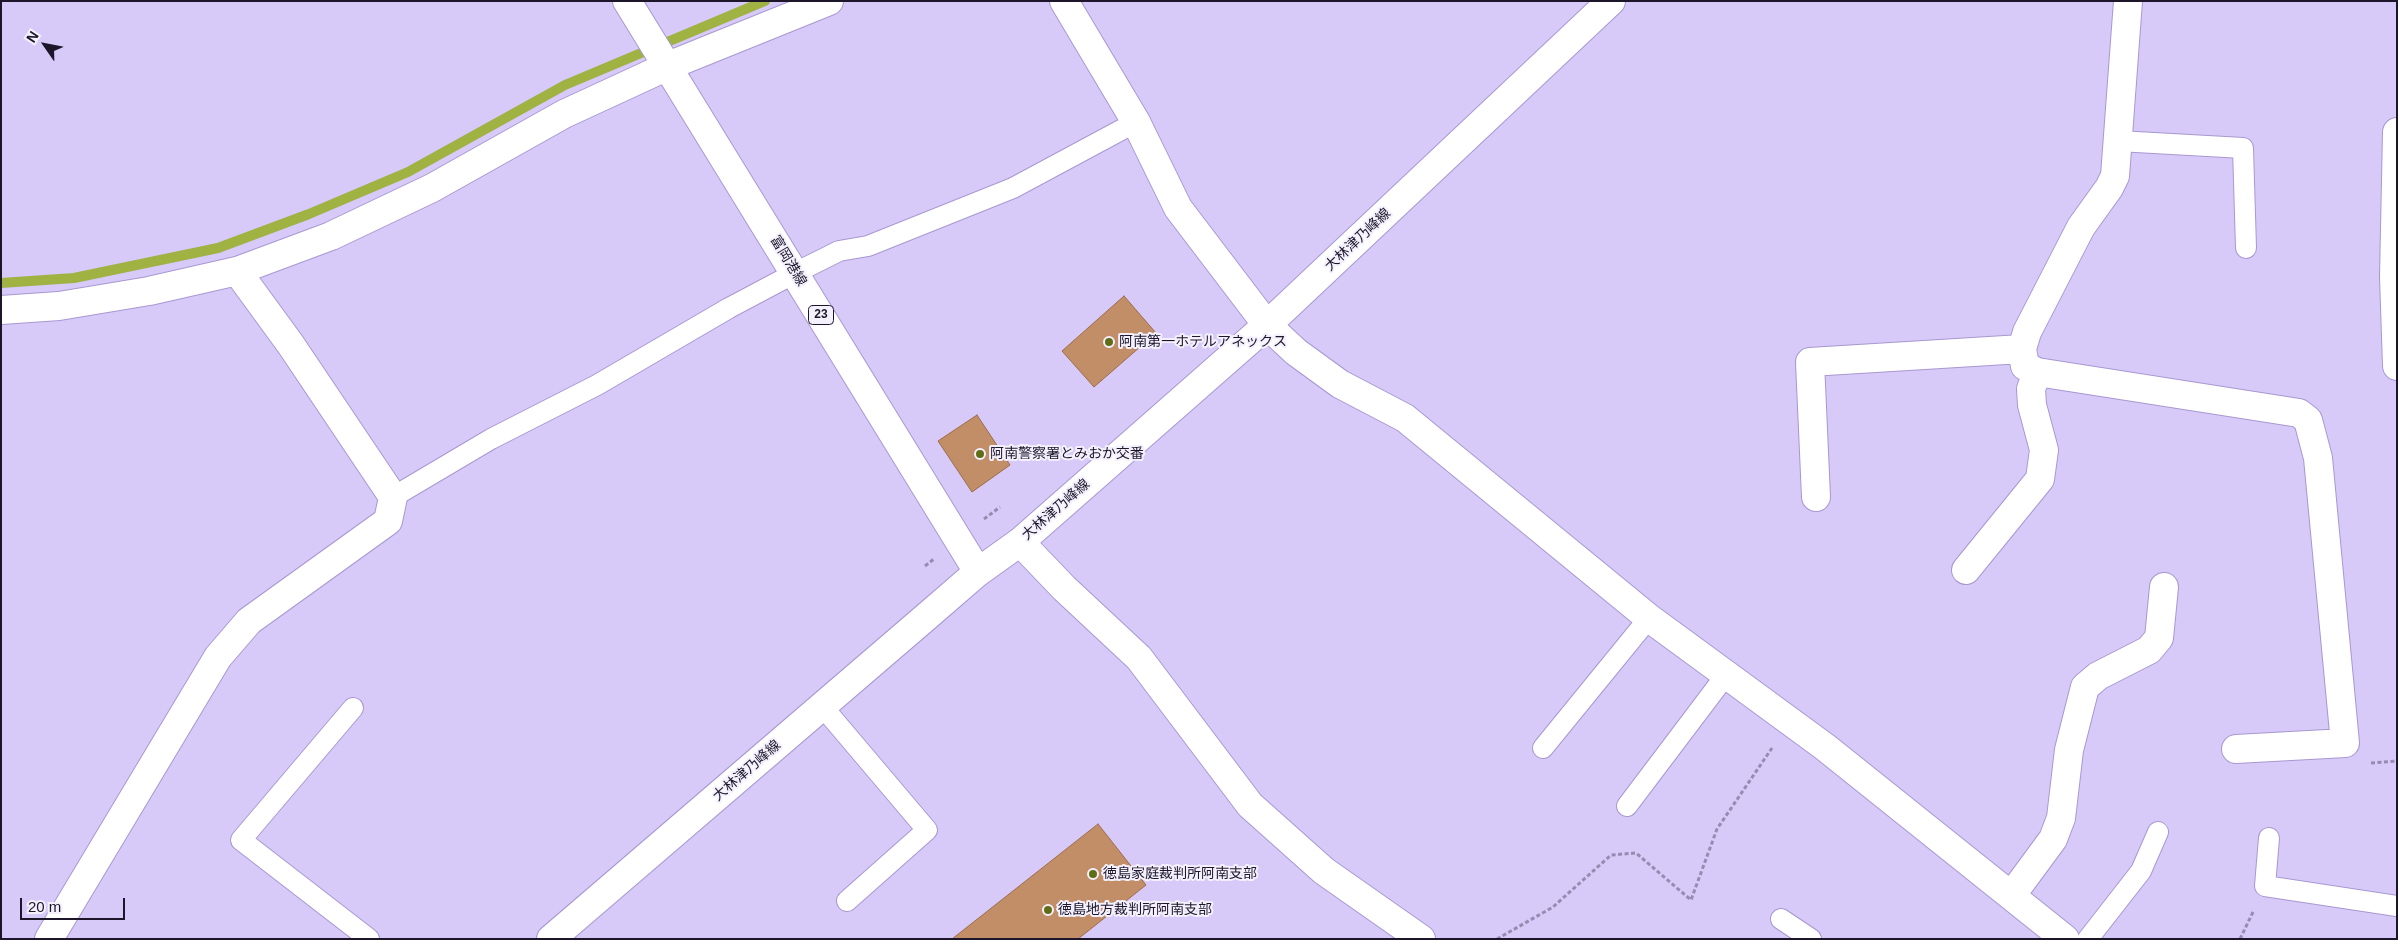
<!DOCTYPE html>
<meta charset="utf-8">
<style>
body{margin:0}
#map{position:relative;width:2398px;height:940px;overflow:hidden;background:#d7caf9;font-family:Arial,sans-serif}
canvas{display:block}
.frame{position:absolute;inset:0;border:2px solid #1d162b;pointer-events:none}
.north{position:absolute;left:20px;top:20px;width:50px;height:50px;-webkit-text-stroke:4px #f4f1fd;paint-order:stroke;rotate:303deg;font-size:14px;font-weight:700;line-height:20px;text-align:center;color:#1d162b}
.north::after{content:'';display:block;margin:auto;width:18px;height:22px;background:#1d162b;clip-path:polygon(50% 0,100% 100%,50% 72%,0 100%)}
.scale{position:absolute;left:20px;top:898px;width:105px;height:22px;box-sizing:border-box;border:2px solid #1d162b;border-top:0;padding-left:6px;font-size:15px;line-height:18px;white-space:nowrap;color:#1d162b;-webkit-text-stroke:4px #f4f1fd;paint-order:stroke}
</style>
<div id="map">
<canvas width="2398" height="940"></canvas>
<div class="frame"></div>
<div class="north">N</div>
<div class="scale">20 m</div>
</div>
<script>
const ctx = document.querySelector('canvas').getContext('2d');
ctx.lineJoin = 'round';
const shape = rows => new Path2D(rows.map(r => 'M' + r).join(''));
function strokePath(path, color, width, dash) { ctx.strokeStyle = color; ctx.lineWidth = width; ctx.lineCap = dash ? 'butt' : 'round'; ctx.setLineDash(dash || []); ctx.stroke(path); }
function fill(path, color) { ctx.fillStyle = color; ctx.fill(path, 'evenodd'); }
function drawText(font, color, halo, rows, align = 'center') {
  ctx.font = font + ' Arial,"Noto Sans JP",sans-serif'; ctx.lineWidth = 4; ctx.setLineDash([]); ctx.textBaseline = 'middle'; ctx.strokeStyle = halo; ctx.fillStyle = color; for (const [text, x, y, turn = 0] of rows) {
    ctx.save(); ctx.translate(x, y); ctx.rotate((+turn || 0) * Math.PI / 180); ctx.textAlign = isNaN(turn) ? turn : align; if (halo) ctx.strokeText(text, 0, 0); ctx.fillText(text, 0, 0); ctx.restore();
  }
}
const stream = shape([
 [1,283,74,278,218,248,309,214,408,172,565,85,765,1]
]);
const building = shape([
 [1124,296,1156,333,1094,387,1062,351,1124,296],
 [977,415,1010,465,972,492,938,441,977,415],
 [1098,824,1146,885,1078,939,952,939,1098,824]
]);
const path = shape([
 [984,519,1000,507],
 [925,566,934,559],
 [2371,763,2397,761],
 [1497,939,1553,907,1611,855,1636,853,1691,900,1717,829,1772,748],
 [2240,939,2253,912]
]);
const service = shape([
 [2118,141,2243,148,2246,248],
 [393,497,491,439,597,385,729,308,795,273,839,251,868,246,1013,188,1136,122],
 [822,706,927,830,847,901],
 [353,708,241,840,369,939],
 [1543,748,1649,618],
 [1627,806,1726,675],
 [2269,838,2265,886,2397,906],
 [1781,919,1811,939],
 [2088,939,2141,871,2158,832]
]);
const minor = shape([
 [1064,1,1136,122,1178,208,1267,325,1296,352,1340,384,1405,418,1649,618,1825,747,2065,939],
 [2128,1,2115,176,2109,188,2081,227,2027,332,2022,349,2025,366,2037,372,2299,413,2308,420,2318,458,2345,743,2236,749],
 [2397,132,2394,277,2397,366],
 [1,310,59,306,149,291,237,271,331,236,432,188,564,114,668,66,829,1],
 [1816,497,1810,362,2022,349],
 [1020,542,1064,588,1139,658,1250,805,1324,871,1421,939],
 [1966,570,2040,479,2044,450,2032,405,2031,389,2037,372],
 [2011,896,2053,839,2061,818,2069,750,2085,687,2098,676,2149,650,2159,638,2164,587],
 [49,939,218,657,249,621,388,521,393,497,291,345,237,271]
]);
const secondary = shape([
 [551,939,926,617,978,572,1020,542,1267,325,1611,1]
]);
const primary = shape([
 [627,1,978,572]
]);
const markers = [
 [1109,342,5,"#606d16"],
 [980,454,5,"#606d16"],
 [1093,874,5,"#606d16"],
 [1048,910,5,"#606d16"]
];
const shields = [
 [821,315,25]
];
const shieldNames = [
 ["23",821,315]
];
const streetNames = [
 ["大林津乃峰線",1358,240,-43],
 ["富岡港線",788,261,59],
 ["大林津乃峰線",1056,510,-41],
 ["大林津乃峰線",747,771,-41]
];
const poiNames = [
 ["阿南第一ホテルアネックス",1119,342],
 ["阿南警察署とみおか交番",990,454],
 ["徳島家庭裁判所阿南支部",1103,874],
 ["徳島地方裁判所阿南支部",1058,910]
];
strokePath(stream, '#9fb242', 10);
fill(building, '#c18e67');
strokePath(building, '#9d6c46', 1);
strokePath(service, '#a998d0', 22);
strokePath(minor, '#a998d0', 30);
strokePath(secondary, '#a998d0', 30);
strokePath(primary, '#a998d0', 30);
strokePath(path, '#968bb1', 3, [4, 2.5]);
strokePath(service, '#fff', 20);
strokePath(minor, '#fff', 28);
strokePath(secondary, '#fff', 28);
strokePath(primary, '#fff', 28);
for (const [x, y, r, color] of markers) { const dot = new Path2D(); dot.arc(x, y, r, 0, 2 * Math.PI); ctx.fillStyle = color; ctx.fill(dot); strokePath(dot, '#f4f1fd', 2); }
for (const [x, y, w] of shields) { const box = new Path2D(); box.roundRect(x - w / 2, y - 9.5, w, 19, 4); ctx.fillStyle = '#f4f1fd'; ctx.fill(box); strokePath(box, '#1d162b', 1); }
drawText('bold 12px', '#1d162b', null, shieldNames);
drawText('14px', '#1d162b', '#f4f1fd', streetNames);
drawText('14px', '#1d162b', '#f4f1fd', poiNames, 'left');
</script>
